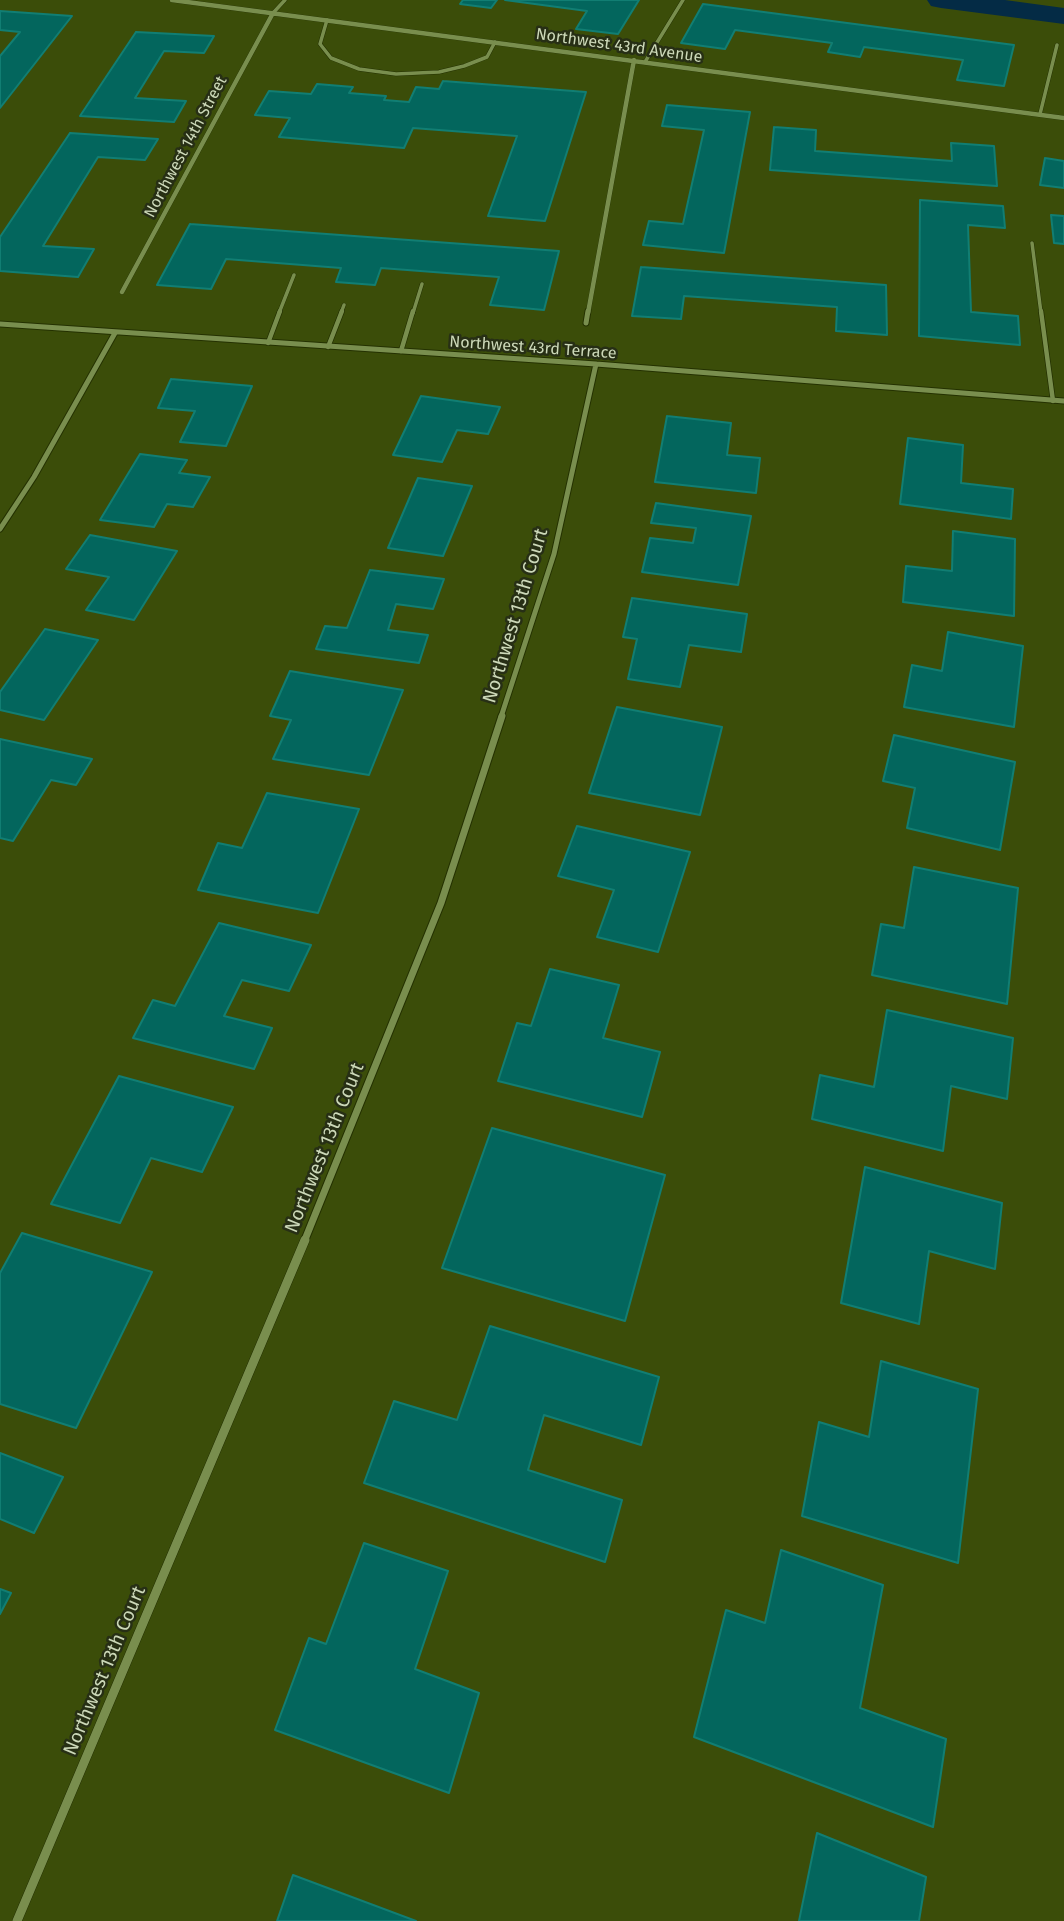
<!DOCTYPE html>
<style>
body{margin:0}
canvas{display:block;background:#3b4d09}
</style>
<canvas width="1064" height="1921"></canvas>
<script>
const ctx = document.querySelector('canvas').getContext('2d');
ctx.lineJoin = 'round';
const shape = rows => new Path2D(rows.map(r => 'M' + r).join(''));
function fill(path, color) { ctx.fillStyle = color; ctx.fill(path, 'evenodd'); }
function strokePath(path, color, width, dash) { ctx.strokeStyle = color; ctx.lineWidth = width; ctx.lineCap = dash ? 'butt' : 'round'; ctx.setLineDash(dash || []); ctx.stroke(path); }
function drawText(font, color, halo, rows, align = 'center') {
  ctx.font = font + ' "Fira Sans",sans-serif'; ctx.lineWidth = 5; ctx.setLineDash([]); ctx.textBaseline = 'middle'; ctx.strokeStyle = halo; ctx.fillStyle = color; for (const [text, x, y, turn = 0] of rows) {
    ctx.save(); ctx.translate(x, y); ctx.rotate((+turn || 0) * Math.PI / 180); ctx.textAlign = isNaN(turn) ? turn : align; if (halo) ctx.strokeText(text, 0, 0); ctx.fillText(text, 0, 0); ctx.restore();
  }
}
const canal = shape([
 [927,0,1005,0,1064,8,1064,24,941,8,931,6,927,0]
]);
const building = shape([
 [463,0,497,0,491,8,460,4,463,0],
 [505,0,639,0,618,34,576,29,587,11,505,0],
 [703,4,1014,45,1004,86,957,80,963,60,864,47,860,57,828,52,832,43,735,30,725,49,681,43,703,4],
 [0,11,72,16,0,108,0,56,20,32,0,30,0,11],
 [136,32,214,36,204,53,164,51,135,98,186,101,174,122,80,116,136,32],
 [443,81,586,92,545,221,488,216,517,136,413,128,404,148,279,137,290,118,255,115,269,91,311,94,317,84,353,87,349,93,386,96,384,100,409,102,416,87,439,89,443,81],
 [667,105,750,112,724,253,643,245,649,221,683,224,704,130,662,126,667,105],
 [774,127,816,130,815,151,952,161,951,143,994,146,997,186,770,170,774,127],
 [70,133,158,139,145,160,98,157,43,246,94,249,78,277,0,271,0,237,70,133],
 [1045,158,1064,161,1064,188,1040,185,1045,158],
 [920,200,1003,206,1005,228,968,225,971,312,1018,316,1020,345,919,336,920,200],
 [1051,215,1064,216,1064,244,1054,243,1051,215],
 [190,224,559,251,544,310,490,305,499,277,381,268,375,285,336,282,341,268,226,259,211,289,157,285,190,224],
 [641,267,886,285,887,335,836,331,837,307,684,296,681,319,632,316,641,267],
 [171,379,252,386,226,446,180,442,195,411,158,408,171,379],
 [421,396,500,407,488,434,457,430,442,462,393,455,421,396],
 [667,416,731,423,727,455,760,458,756,493,655,482,667,416],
 [908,438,963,445,961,483,1013,489,1011,519,900,504,908,438],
 [140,454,187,460,179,473,210,477,193,507,167,504,154,527,100,520,140,454],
 [418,478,472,486,443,556,388,548,418,478],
 [656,503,751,516,738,585,642,572,650,538,693,543,696,528,651,523,656,503],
 [953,531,1015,539,1014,616,903,602,906,566,952,571,953,531],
 [90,535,177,551,134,620,86,610,109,577,66,569,90,535],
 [370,570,444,579,433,609,396,604,388,630,428,635,419,663,316,649,325,626,347,628,370,570],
 [632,598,747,614,741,652,689,645,680,687,628,679,637,639,623,637,632,598],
 [45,629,98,640,44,720,0,710,0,692,45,629],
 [948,632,1023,646,1014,727,904,707,912,665,942,671,948,632],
 [290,671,403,690,369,775,273,759,291,720,270,716,290,671],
 [617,707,722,727,700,815,589,793,617,707],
 [894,735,1015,762,1000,850,907,828,915,788,883,781,894,735],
 [0,739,92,759,76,785,51,780,13,841,0,838,0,739],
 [267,793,359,809,318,913,198,890,218,843,242,848,267,793],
 [577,826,690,852,658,952,597,937,614,890,558,876,577,826],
 [914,867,1018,888,1007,1004,872,975,881,924,904,928,914,867],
 [219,923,311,945,289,991,242,980,224,1016,272,1028,254,1069,133,1038,153,1000,175,1006,219,923],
 [550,969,619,985,603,1038,660,1052,642,1117,498,1081,517,1023,531,1026,550,969],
 [887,1010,1013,1038,1007,1099,951,1086,943,1151,812,1119,820,1075,874,1087,887,1010],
 [119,1076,233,1107,202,1172,151,1158,120,1223,51,1204,119,1076],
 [492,1128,665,1175,625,1321,442,1268,492,1128],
 [865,1167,1002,1203,995,1269,929,1251,919,1324,841,1303,865,1167],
 [22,1233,152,1272,76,1428,0,1404,0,1273,22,1233],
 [490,1326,659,1377,641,1445,544,1415,528,1470,622,1500,605,1562,364,1483,394,1401,457,1420,490,1326],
 [881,1361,978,1389,958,1563,802,1516,819,1422,869,1437,881,1361],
 [0,1453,63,1477,34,1533,0,1519,0,1453],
 [364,1543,448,1571,415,1669,479,1693,449,1793,275,1730,309,1638,326,1644,364,1543],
 [781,1550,883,1585,860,1708,946,1739,933,1827,694,1737,726,1610,765,1623,781,1550],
 [0,1589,11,1593,0,1614,0,1589],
 [817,1833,926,1877,919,1921,799,1921,817,1833],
 [293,1875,416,1921,277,1921,293,1875]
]);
const laneFar1 = shape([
 [273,13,285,0],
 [327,20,320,44,331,58,359,69,396,74,439,72,464,66,487,57,495,42],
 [645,62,683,0],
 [1040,114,1057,45],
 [1032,243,1041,313],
 [279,313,294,275],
 [341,313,344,305],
 [413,313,422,284]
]);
const lane = shape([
 [1041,311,1053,401],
 [268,343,280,311],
 [328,347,342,311],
 [401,351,413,311]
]);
const streetFar3 = shape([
 [172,0,1064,118],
 [122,292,273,13],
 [588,313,634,60]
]);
const streetFar2 = shape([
 [586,323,588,311],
 [0,324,596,364,1064,401],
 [0,529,34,477,115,333],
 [501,717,554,554,596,364]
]);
const streetFar1 = shape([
 [304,1242,441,903,502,716]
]);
const street = shape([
 [17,1921,305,1240]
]);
const farStreetnames = [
 ["Northwest 43rd Avenue",619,46,8],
 ["Northwest 14th Street",186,147,-62],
 ["Northwest 43rd Terrace",533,348,4]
];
const streetNames = [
 ["Northwest 13th Court",516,616,-73],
 ["Northwest 13th Court",325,1148,-68],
 ["Northwest 13th Court",105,1671,-67]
];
fill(canal, '#042b45');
fill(building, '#03665d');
strokePath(building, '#117e73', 2);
strokePath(laneFar1, '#243100', 4.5);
strokePath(lane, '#243100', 6);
strokePath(streetFar3, '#243100', 5);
strokePath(streetFar2, '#243100', 7);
strokePath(streetFar1, '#243100', 9);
strokePath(street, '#243100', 10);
strokePath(laneFar1, '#798e4e', 3.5);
strokePath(lane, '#798e4e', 4.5);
strokePath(streetFar3, '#798e4e', 4.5);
strokePath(streetFar2, '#798e4e', 5);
strokePath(streetFar1, '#798e4e', 7);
strokePath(street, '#798e4e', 9);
drawText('16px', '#ccd8b8', '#272f15', farStreetnames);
drawText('19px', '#ccd8b8', '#272f15', streetNames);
</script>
